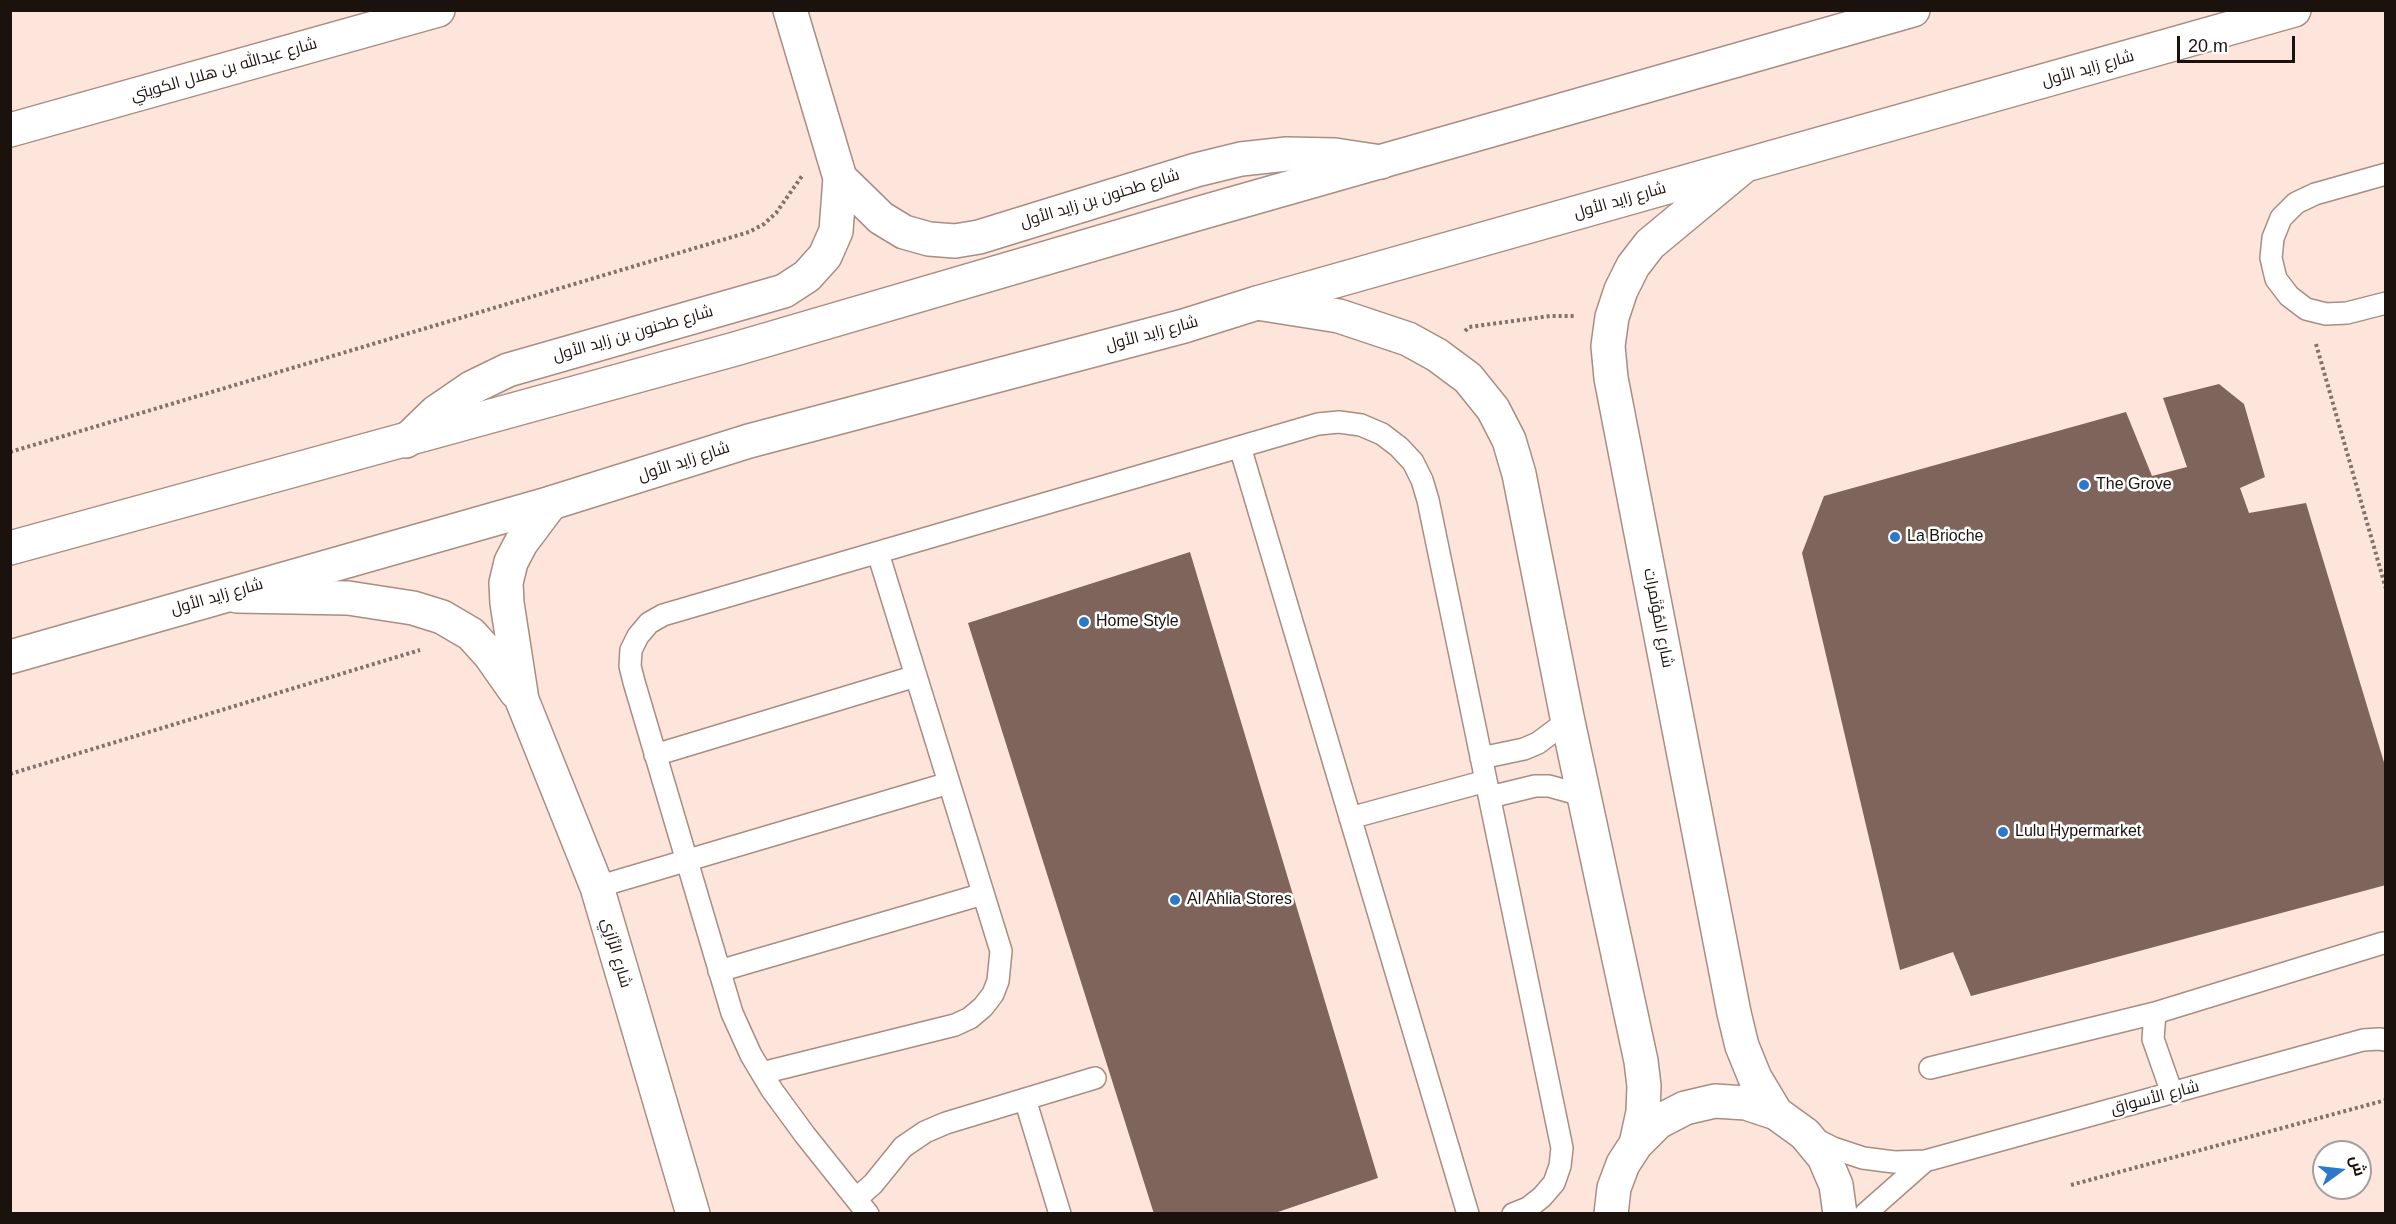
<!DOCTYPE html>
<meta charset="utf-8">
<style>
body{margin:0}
#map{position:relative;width:2396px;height:1224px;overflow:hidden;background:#fde5dc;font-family:Helvetica,Cairo,sans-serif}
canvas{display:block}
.frame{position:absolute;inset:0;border:12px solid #1b110d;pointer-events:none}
.north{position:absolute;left:2312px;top:1140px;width:60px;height:60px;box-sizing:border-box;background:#fff;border:2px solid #a4a09e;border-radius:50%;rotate:75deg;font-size:16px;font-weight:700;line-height:24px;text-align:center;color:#1b110d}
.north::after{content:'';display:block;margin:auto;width:21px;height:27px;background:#2b79c9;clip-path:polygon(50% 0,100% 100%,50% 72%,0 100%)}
.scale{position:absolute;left:2177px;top:36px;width:118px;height:27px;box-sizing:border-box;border:3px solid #1b110d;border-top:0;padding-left:8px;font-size:18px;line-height:21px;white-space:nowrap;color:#1b110d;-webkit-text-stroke:4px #fff;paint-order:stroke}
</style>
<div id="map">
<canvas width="2396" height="1224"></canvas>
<div class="frame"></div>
<div class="north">ش</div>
<div class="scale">20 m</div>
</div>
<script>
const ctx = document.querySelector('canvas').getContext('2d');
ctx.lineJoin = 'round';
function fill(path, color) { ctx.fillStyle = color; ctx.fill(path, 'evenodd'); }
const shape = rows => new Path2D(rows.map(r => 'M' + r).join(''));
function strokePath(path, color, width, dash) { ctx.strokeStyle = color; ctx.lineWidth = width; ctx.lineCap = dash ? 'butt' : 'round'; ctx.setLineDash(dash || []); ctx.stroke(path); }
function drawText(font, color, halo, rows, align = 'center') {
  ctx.font = font + ' Helvetica,Cairo,sans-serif'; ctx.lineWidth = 5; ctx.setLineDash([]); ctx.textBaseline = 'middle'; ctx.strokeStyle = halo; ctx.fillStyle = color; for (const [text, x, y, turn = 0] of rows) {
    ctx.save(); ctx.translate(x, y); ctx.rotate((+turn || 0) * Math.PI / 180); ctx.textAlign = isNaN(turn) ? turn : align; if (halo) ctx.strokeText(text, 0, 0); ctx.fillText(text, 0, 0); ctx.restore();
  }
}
const building = shape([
 [2219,384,2244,404,2265,477,2240,488,2249,513,2306,503,2386,769,2386,885,1971,996,1953,952,1900,970,1802,553,1824,496,2126,412,2152,476,2187,467,2163,398],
 [1190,552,1378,1178,1272,1214,1154,1214,968,623]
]);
const path = shape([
 [1465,331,1469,327,1550,316,1575,316],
 [2316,344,2386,589],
 [10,452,749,232,764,224,776,213,802,176],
 [10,774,420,650],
 [2071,1185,2386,1100]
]);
const service = shape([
 [2386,174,2315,194,2296,203,2281,218,2273,238,2271,258,2276,279,2289,296,2306,309,2326,314,2347,313,2386,303],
 [1240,447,1468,1214],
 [655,755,916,676],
 [1481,758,1524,749,1538,743,1558,728,1567,717],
 [1490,797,1535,786,1549,786,1574,793,1587,803],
 [1350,818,1486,781],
 [597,887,949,783],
 [719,971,983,894],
 [1930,1068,2155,1013],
 [762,1073,955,1025,970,1018,983,1007,993,994,998,981,1001,951,878,553],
 [2172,1093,2153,1039,2155,1013,2383,943],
 [1025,1099,1060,1214],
 [1813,1138,1833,1148,1863,1158,1894,1162,1925,1161,2363,1040,2379,1039,2386,1040],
 [857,1198,873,1184,903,1147,925,1132,946,1123,1095,1078],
 [868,1214,805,1135,772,1090,751,1055,732,1013,634,682,630,666,631,650,638,636,649,623,663,615,1318,424,1339,422,1361,425,1382,434,1399,447,1413,462,1422,480,1428,500,1562,1148,1560,1166,1554,1183,1542,1197,1528,1208,1513,1214],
 [1865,1214,1925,1161]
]);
const minor = shape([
 [10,130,438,10],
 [551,503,521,543,511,562,506,583,507,603,522,700,597,887,693,1214],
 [237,596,348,598,413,608,442,617,471,634,490,655,516,692]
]);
const tertiary = shape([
 [1744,166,1650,244,1633,266,1621,290,1612,317,1608,346,1611,378,1734,1013,1742,1046,1755,1078,1776,1113],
 [840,178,881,218,904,232,929,239,955,241,979,237,1196,170,1241,159,1287,154,1335,155,1381,162],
 [1257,303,1339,316,1408,339,1437,355,1468,378,1493,409,1509,440,1519,474,1567,717,1641,1061,1644,1086,1643,1112,1636,1144],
 [406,441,436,412,471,388,508,370,784,291,807,276,825,256,836,231,840,178,790,10],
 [1611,1214,1614,1188,1623,1164,1636,1144,1658,1122,1685,1108,1715,1101,1746,1103,1776,1113,1805,1134,1824,1157,1836,1185,1840,1214]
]);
const primary = shape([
 [10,548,735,349,1193,215,1913,10],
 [10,657,551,503,749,441,1184,326,1257,303,2294,10]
]);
const markers = [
 [2084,485,6,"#2b79c9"],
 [1895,537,6,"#2b79c9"],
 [1084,622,6,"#2b79c9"],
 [2003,832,6,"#2b79c9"],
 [1175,900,6,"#2b79c9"]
];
const streetNames = [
 ["شارع زايد الأول",2088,69,-16],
 ["شارع عبدالله بن هلال الكويتي",224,70,-16],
 ["شارع طحنون بن زايد الأول",1100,199,-17],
 ["شارع زايد الأول",1620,201,-16],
 ["شارع طحنون بن زايد الأول",633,334,-16],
 ["شارع زايد الأول",1152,334,-15],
 ["شارع زايد الأول",684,462,-18],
 ["شارع زايد الأول",217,597,-16],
 ["شارع المُؤتَمرات",1658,618,79],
 ["شارع الرَّازِي",616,953,74],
 ["شارع الأسواق",2155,1098,-15]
];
const poiNames = [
 ["The Grove",2096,485],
 ["La Brioche",1907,537],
 ["Home Style",1096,622],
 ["Lulu Hypermarket",2015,832],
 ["Al Ahlia Stores",1187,900]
];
fill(building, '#7e645a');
strokePath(service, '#a88d82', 24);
strokePath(minor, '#a88d82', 36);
strokePath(tertiary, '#a88d82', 36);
strokePath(primary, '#a88d82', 36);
strokePath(path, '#82726b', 4, [3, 3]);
strokePath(service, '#fff', 21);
strokePath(minor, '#fff', 33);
strokePath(tertiary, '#fff', 33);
strokePath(primary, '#fff', 33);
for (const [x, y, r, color] of markers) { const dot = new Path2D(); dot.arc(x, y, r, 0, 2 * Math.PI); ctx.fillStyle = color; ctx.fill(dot); strokePath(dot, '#fff', 2); }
drawText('16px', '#1b110d', '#fff', streetNames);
drawText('16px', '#1b110d', '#fff', poiNames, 'left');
</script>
